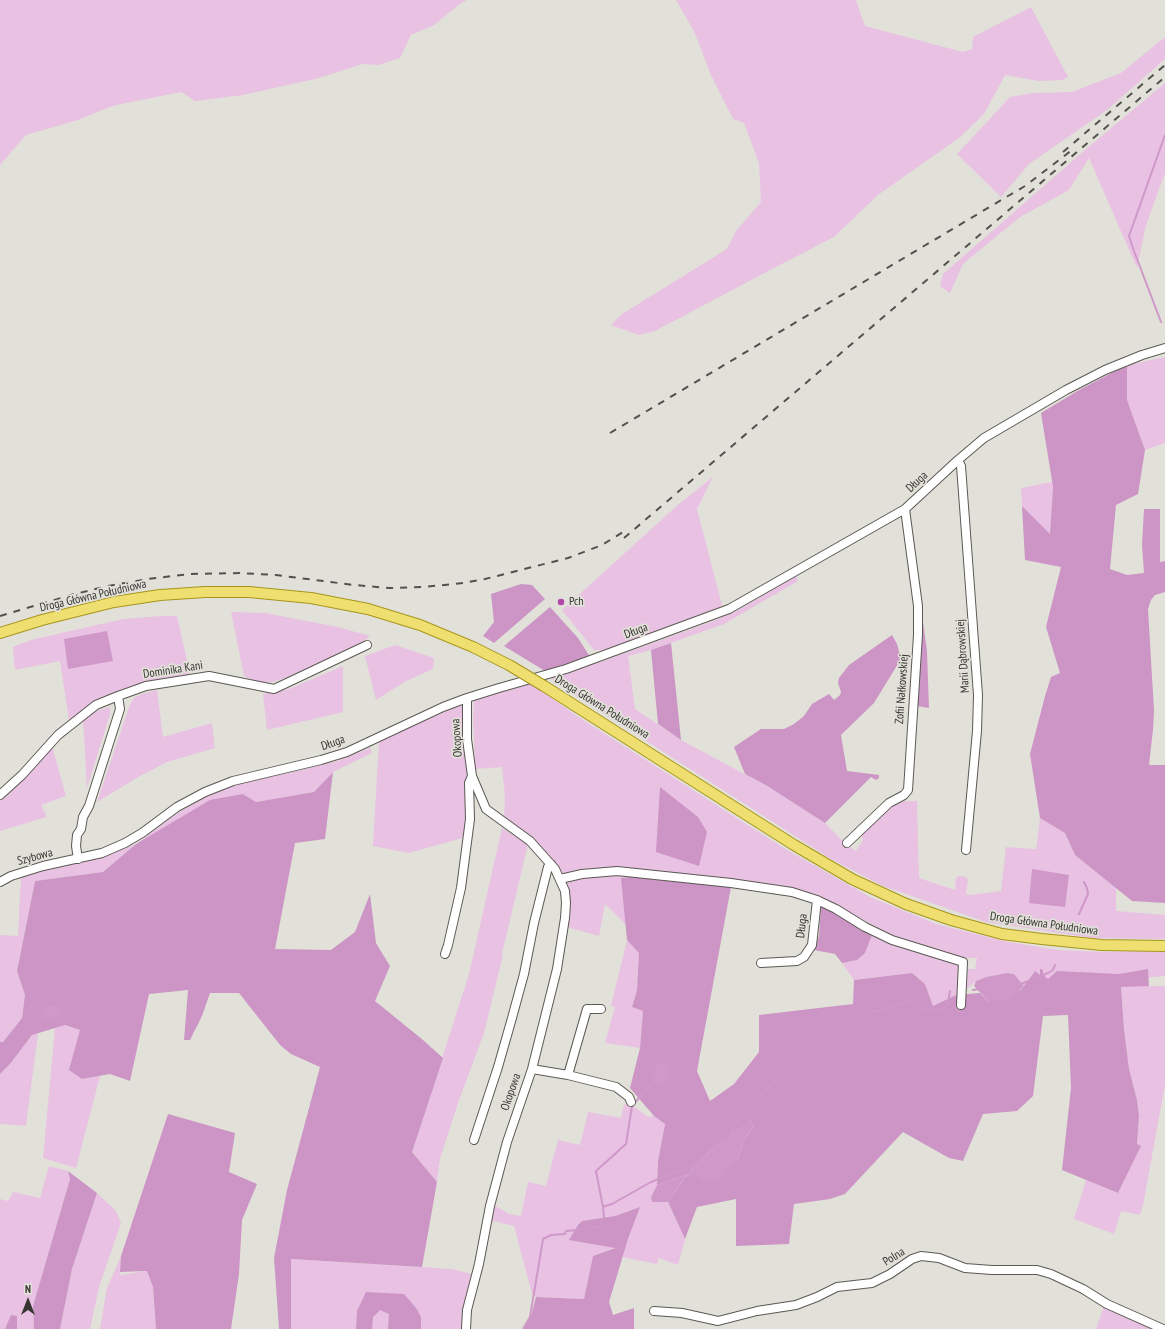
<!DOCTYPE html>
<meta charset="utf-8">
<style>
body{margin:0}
#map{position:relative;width:1165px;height:1329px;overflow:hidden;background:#e2e1d9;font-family:"PT Sans Narrow",sans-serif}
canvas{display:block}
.north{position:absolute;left:8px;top:1281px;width:40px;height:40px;-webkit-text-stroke:3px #e2e1d9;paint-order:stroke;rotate:0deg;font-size:11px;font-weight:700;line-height:16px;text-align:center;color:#363532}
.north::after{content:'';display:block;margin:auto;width:14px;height:18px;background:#363532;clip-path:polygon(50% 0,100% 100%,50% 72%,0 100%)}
</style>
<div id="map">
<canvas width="1165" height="1329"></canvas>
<div class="north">N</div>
</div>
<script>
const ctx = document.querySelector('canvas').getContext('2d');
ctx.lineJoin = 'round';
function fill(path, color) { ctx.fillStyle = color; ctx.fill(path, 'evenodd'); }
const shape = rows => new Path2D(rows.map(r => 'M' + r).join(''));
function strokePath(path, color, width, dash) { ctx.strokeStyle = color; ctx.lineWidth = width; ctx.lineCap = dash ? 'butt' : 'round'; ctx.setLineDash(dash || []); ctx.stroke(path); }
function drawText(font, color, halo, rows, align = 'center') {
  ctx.font = font + ' "PT Sans Narrow",sans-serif'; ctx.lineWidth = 3.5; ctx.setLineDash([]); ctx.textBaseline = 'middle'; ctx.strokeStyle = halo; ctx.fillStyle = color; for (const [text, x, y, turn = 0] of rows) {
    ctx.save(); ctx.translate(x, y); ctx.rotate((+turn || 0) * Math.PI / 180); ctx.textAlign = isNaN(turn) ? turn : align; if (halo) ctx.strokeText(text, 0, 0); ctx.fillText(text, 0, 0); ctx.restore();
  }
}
const green = shape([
 [0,0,467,0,461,3,434,25,411,35,400,58,378,65,362,64,319,78,243,95,195,101,181,92,112,106,78,120,26,135,0,165],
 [676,0,856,0,865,26,963,52,972,49,973,37,1031,7,1068,77,1062,80,1039,81,1005,75,984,114,959,138,878,195,834,237,772,269,655,331,639,335,611,325,622,314,727,249,736,231,761,202,759,163,744,123,733,119,711,75,694,31],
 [1165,37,1165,59,1107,110,1029,164,1001,197,957,154,1010,97,1033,93,1072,92,1121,73],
 [1165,83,1165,173,1146,225,1137,268,1089,158,1069,190,1020,217,963,264,950,293,940,286,943,274,1085,150],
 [1165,357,1165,443,1145,450,1127,400,1127,365],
 [713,477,697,509,722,605,717,610,625,645,604,650,594,650,562,610,680,503],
 [1052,482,1053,487,1050,535,1022,506,1021,488],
 [796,576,798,581,724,624,651,650,628,656,635,709,681,740,776,791,825,823,848,846,856,851,863,840,861,834,892,806,904,801,917,801,919,878,955,890,956,879,958,876,966,877,968,880,966,894,969,895,1001,891,1006,847,1036,849,1040,818,1065,833,1075,855,1116,888,1116,911,1165,915,1165,939,1093,938,986,922,883,886,831,859,579,698,549,677,603,661,711,622,742,608],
 [231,612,265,613,338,627,370,636,362,642,361,647,308,671,272,682,257,682,244,676],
 [161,616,177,616,190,674,137,686,82,711,69,721,60,661,15,670,13,647,31,640,123,619],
 [395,645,434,658,433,669,406,681,376,700,365,656],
 [343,666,343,712,267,730,263,694,289,689],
 [530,683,580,718,782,847,870,897,936,924,1008,942,1058,950,1104,952,1165,950,1165,976,1124,980,1058,995,1034,971,1024,986,1014,974,1007,973,986,977,976,981,966,990,968,969,975,969,977,958,960,958,892,936,843,908,816,897,749,882,619,867,585,869,562,875,557,867,530,835,529,837,504,821,505,795,502,767,475,769,473,717,474,699],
 [157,690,163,737,212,723,215,748,167,762,140,776,97,802,129,707,134,698,142,694],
 [462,704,464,707,470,775,468,817,466,837,409,853,373,846,379,741],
 [110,707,110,714,87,788,83,718,90,713],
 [52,746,66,796,41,805,47,817,0,831,0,799,19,781],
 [370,748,372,753,333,772,314,792,256,802,243,794,136,844,103,872,35,881,17,971,25,995,22,1018,3,1042,0,1042,0,935,18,936,21,876,96,859,136,844,175,815,205,797,235,784,289,773,337,761],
 [502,828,528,844,502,954,503,955,484,1033,458,1103,440,1159,437,1182,412,1152,469,974],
 [616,875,639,876,621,878,626,925,605,904,599,936,567,927,570,897,566,881,582,877],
 [872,935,897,946,960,964,959,995,956,995,933,1006,925,984,912,973,854,980,842,963,857,960,865,953],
 [627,940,639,952,637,990,632,1007,643,1011,640,1048,605,1043,615,1007,611,1006],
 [1121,986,1165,986,1165,1085,1143,1205,1140,1215,1121,1211,1114,1234,1074,1219,1086,1180,1118,1193,1141,1146,1137,1144,1139,1116,1137,1100,1129,1069,1124,1029],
 [65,1025,80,1030,82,1079,100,1076,76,1168,43,1158,55,1028],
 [38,1033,26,1126,0,1124,0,1074,10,1064,32,1035],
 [624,1104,636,1108,648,1117,654,1116,665,1124,658,1161,657,1185,651,1197,652,1201,668,1202,685,1239,678,1265,659,1258,657,1264,622,1257,639,1207,615,1216,582,1221,578,1225,570,1240,616,1247,593,1256,584,1299,536,1297,532,1294,514,1226,494,1221,488,1225,494,1205,509,1214,521,1216,528,1182,546,1186,558,1140,580,1145,588,1112,621,1118],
 [49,1166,68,1171,70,1179,33,1306,34,1329,0,1329,0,1199,8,1201,13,1192,40,1198],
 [97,1193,116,1211,121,1223,99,1287,90,1329,60,1329,72,1269],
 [121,1256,120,1275,147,1271,153,1287,156,1329,100,1329,107,1288],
 [291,1259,452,1269,472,1274,463,1306,462,1329,291,1329],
 [1104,1306,1123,1316,1154,1329,1096,1329]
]);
const forest = shape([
 [1127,365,1127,400,1145,450,1138,494,1116,505,1110,569,1127,575,1144,573,1142,545,1144,509,1160,509,1160,562,1165,561,1165,592,1155,595,1151,600,1148,609,1154,710,1153,730,1149,765,1165,765,1165,903,1132,901,1075,855,1065,833,1040,818,1030,754,1045,696,1051,677,1060,673,1046,627,1061,567,1025,560,1022,506,1050,534,1053,487,1041,413,1079,390],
 [521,584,532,585,545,599,494,643,483,636,494,622,491,594],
 [550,607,578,638,590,657,545,671,504,646],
 [923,622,927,651,929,708,917,706],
 [892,635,897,644,901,659,874,703,841,735,847,771,879,775,879,778,876,780,871,777,825,823,769,787,745,774,734,747,761,729,784,729,794,724,804,716,812,704,829,694,834,700,840,695,841,692,838,683,839,678,849,665],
 [671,643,681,740,658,724,651,650],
 [333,772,325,839,295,843,275,949,331,950,355,932,370,894,376,943,390,966,375,1001,423,1040,443,1058,412,1152,437,1182,422,1267,291,1259,291,1329,279,1329,274,1258,287,1190,320,1067,291,1054,280,1045,239,993,210,993,202,1016,190,1040,184,1040,188,990,149,994,130,1081,110,1074,82,1079,69,1070,80,1030,65,1025,32,1035,10,1064,0,1074,0,1042,3,1042,22,1018,25,995,17,971,35,881,103,872,136,844,210,800,243,794,256,802,314,792],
 [660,787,698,817,707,832,699,866,656,852],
 [639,876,731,887,697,1071,710,1101,734,1084,759,1052,759,1015,853,1004,854,980,912,973,925,984,933,1006,956,995,980,993,989,1002,1021,990,1035,971,1040,975,1040,969,1043,970,1043,975,1048,979,1057,971,1119,974,1148,969,1149,986,1121,987,1124,1029,1129,1069,1137,1100,1139,1116,1137,1144,1141,1146,1118,1193,1062,1170,1071,1088,1068,1015,1043,1016,1033,1096,1017,1111,983,1114,963,1161,949,1158,903,1132,845,1194,830,1199,794,1204,789,1244,736,1246,736,1199,697,1207,685,1239,668,1202,685,1177,737,1160,745,1138,753,1127,750,1120,709,1152,688,1174,657,1185,658,1161,665,1124,654,1116,630,1088,640,1048,643,1011,632,1007,637,990,639,953,627,940,621,878],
 [821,906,872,935,865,953,857,960,842,963,835,954,814,950,819,936],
 [168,1114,235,1133,229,1172,257,1184,242,1220,239,1274,231,1329,156,1329,153,1287,147,1271,120,1272,121,1256],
 [68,1171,97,1193,72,1269,60,1329,34,1329,33,1306,70,1179],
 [640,1207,628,1239,609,1302,613,1315,634,1308,634,1329,524,1329,531,1316,536,1297,584,1299,593,1256,615,1248,569,1240,578,1225,582,1221,615,1216],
 [366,1292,404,1294,416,1308,421,1317,421,1329,388,1329,389,1314,380,1310,373,1317,372,1329,356,1329,357,1311],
 [11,1315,17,1316,17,1329,5,1329]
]);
const water = shape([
 [107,631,113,661,68,669,64,639],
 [1032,869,1069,875,1065,907,1029,903],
 [1007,973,1014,974,1024,986,1011,999,989,1002,974,986,976,981,986,977],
 [57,1005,62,1014,56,1017,42,1018,44,1007],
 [661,1064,667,1064,670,1070,667,1082,659,1088,652,1079,654,1070,657,1065],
 [750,1119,753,1127,745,1138,737,1160,723,1178,704,1184,695,1174,685,1177,668,1202,652,1202,651,1197,657,1185,688,1174,709,1152]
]);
const stream = shape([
 [1161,322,1134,251,1129,236,1165,135],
 [1079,914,1088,894,1087,888,1084,882],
 [1021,984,1048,973,1053,970,1055,965],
 [973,990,979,989],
 [727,1139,751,1103,810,1052,850,1025,867,1016,873,1011,878,1011,887,1008,888,1007,910,1001,924,1011,944,1008,948,1003,950,991],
 [603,1207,596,1171,626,1144,632,1106,653,1082],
 [523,1329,530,1317,543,1239,551,1235,565,1234,566,1231,578,1230,580,1229,587,1230,592,1227,601,1227,601,1223,604,1218,603,1207,605,1206,612,1204,651,1182,685,1169,701,1162]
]);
const minor = shape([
 [958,460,961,466,978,695,977,731,966,850],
 [0,795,22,775,58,735,96,705,118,696,146,686,209,676,274,689,367,645],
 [847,843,889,803,904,795,908,790,918,635,918,606,905,509],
 [78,859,76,846,77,835,81,829,83,817,89,806,120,709,118,696],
 [560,879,582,874,617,871,731,883,792,892,817,900,836,909,865,927,892,940,963,962,961,1005],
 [0,882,11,876,43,866,102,853,125,843,142,833,177,807,205,792,233,781,321,760,347,752,443,707,467,698,499,688,566,669,729,609,905,509,958,460,984,438,1066,390,1105,370,1142,355,1165,348],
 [445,954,448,945,461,888,470,819,469,783,472,776],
 [761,963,797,961,804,957,812,945,817,900],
 [532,1069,568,1075,616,1087,629,1097,631,1102],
 [568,1075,587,1009,601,1009],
 [474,1140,498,1067,512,1018,524,974,534,923,548,867,551,864],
 [654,1311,682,1313,718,1321,757,1311,796,1305,817,1297,837,1287,872,1283,890,1274,912,1259,921,1256,939,1258,965,1268,992,1270,1037,1270,1051,1274,1083,1289,1107,1304,1163,1329],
 [466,1329,467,1310,479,1264,490,1206,507,1142,532,1069,557,969,565,918,566,903,565,891,555,869,530,841,486,809,472,776,467,739,467,698]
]);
const major = shape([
 [0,633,42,620,114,602,160,595,205,592,249,592,311,598,368,609,420,625,473,647],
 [544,686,794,845,852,879,906,904,951,920,1002,934,1042,939,1102,945,1165,946]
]);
const rail = shape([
 [1063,152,1165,65],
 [610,433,1008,196,1025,186,1072,150],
 [624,538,1165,77],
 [0,616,71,595,108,586,148,579,190,574,240,573,276,575,354,585,389,588,424,587,463,583,485,579,568,558,602,545,628,529]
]);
const majorBridge = shape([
 [473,647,509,665,544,686]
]);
const markers = [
 [561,602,4,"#af45a7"]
];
const streetNames = [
 ["Długa",917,482,-43],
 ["Droga Główna Południowa",93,596,-13],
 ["Długa",636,631,-20],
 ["Marii Dąbrowskiej",963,656,-94],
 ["Dominika Kani",173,670,-9],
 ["Zofii Nałkowskiej",902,689,-86],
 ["Droga Główna Południowa",602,707,32],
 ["Okopowa",457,738,-94],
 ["Długa",333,743,-19],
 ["Szybowa",35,857,-15],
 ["Droga Główna Południowa",1044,924,8],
 ["Długa",802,926,-83],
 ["Okopowa",511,1092,-71],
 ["Polna",894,1257,-32]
];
const poiNames = [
 ["Pch",569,602]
];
fill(green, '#e8c1e3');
fill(forest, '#cc95c5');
fill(water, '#cf98c9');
strokePath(stream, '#cf98c9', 2);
strokePath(minor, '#5b5953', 10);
strokePath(major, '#a8951d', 12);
strokePath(minor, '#fff', 8);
strokePath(major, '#efdf70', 10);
strokePath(rail, '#52514d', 2, [7, 7]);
strokePath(majorBridge, '#a8951d', 12, []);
strokePath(majorBridge, '#efdf70', 10);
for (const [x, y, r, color] of markers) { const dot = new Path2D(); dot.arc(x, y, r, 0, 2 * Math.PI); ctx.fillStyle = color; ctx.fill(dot); strokePath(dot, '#e2e1d9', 1.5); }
drawText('12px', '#363532', '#e2e1d9', streetNames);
drawText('12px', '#363532', '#e2e1d9', poiNames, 'left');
</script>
